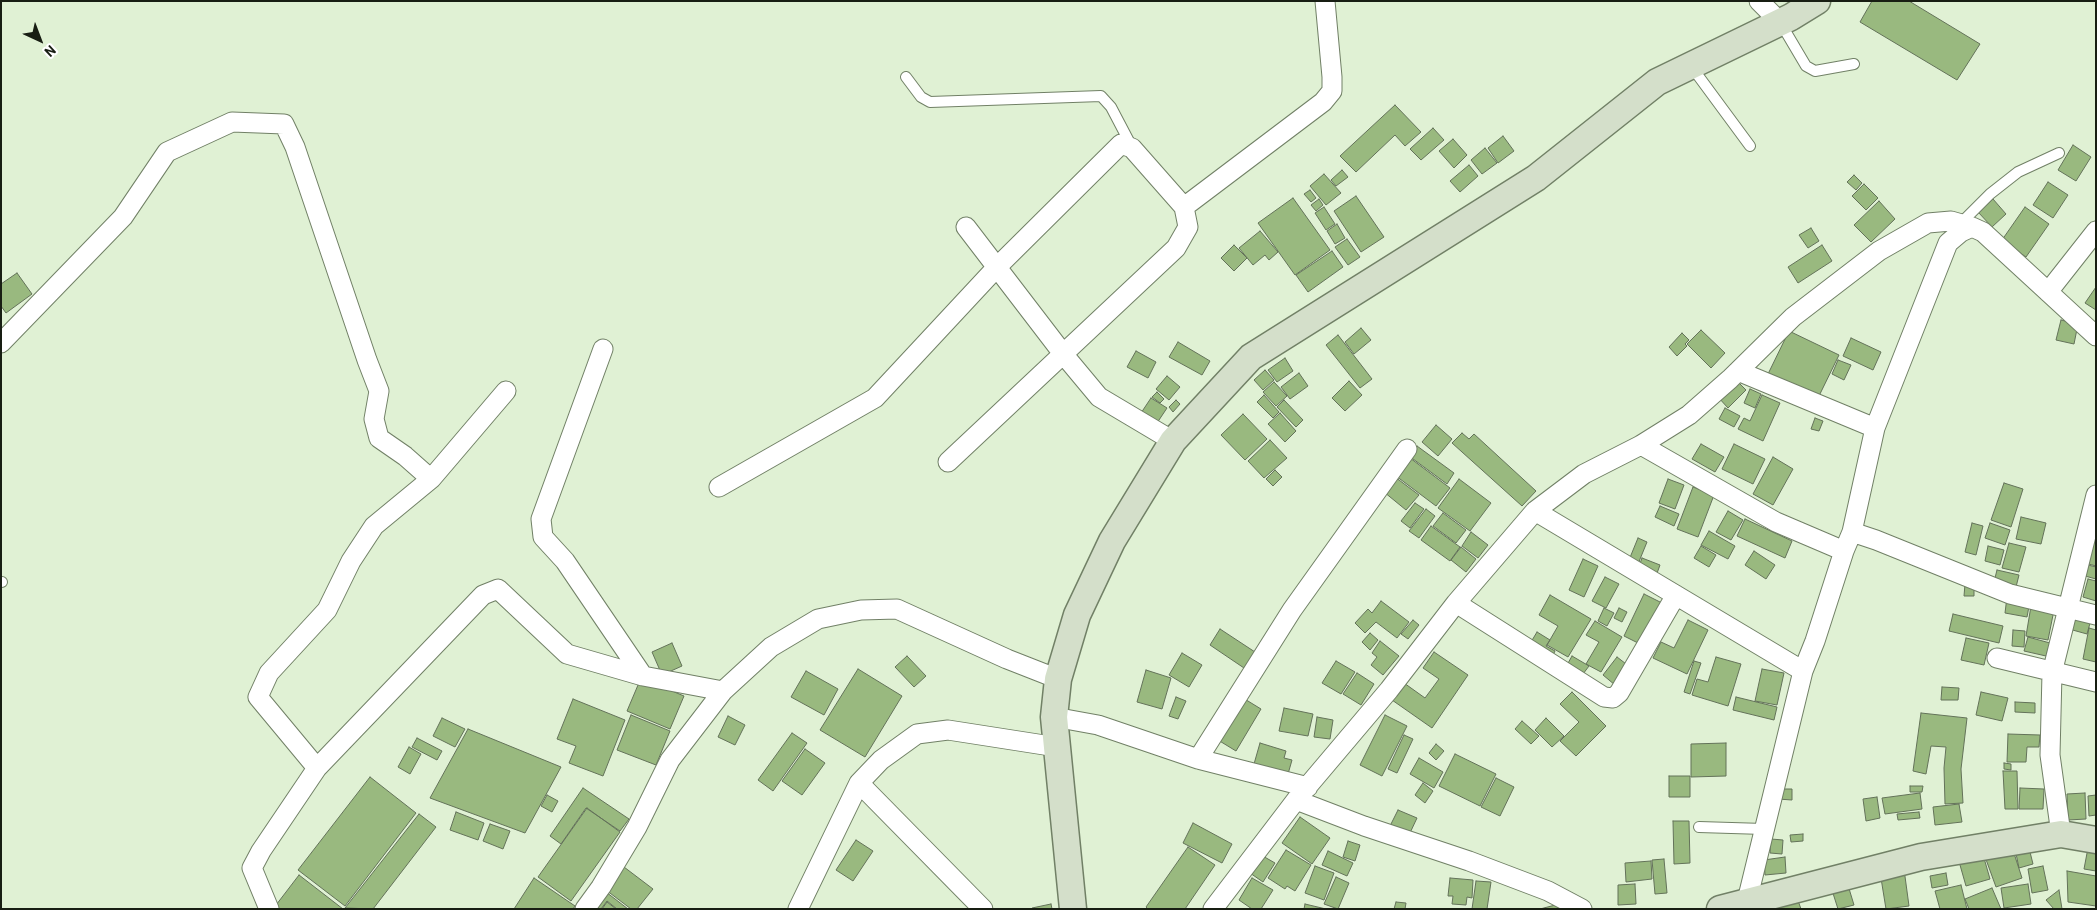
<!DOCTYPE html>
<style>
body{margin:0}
#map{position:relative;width:2097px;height:910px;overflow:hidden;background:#e0f1d4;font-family:Barlow,sans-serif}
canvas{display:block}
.frame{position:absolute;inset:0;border:2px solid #181e13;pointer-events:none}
.north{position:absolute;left:15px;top:15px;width:50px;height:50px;-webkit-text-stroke:4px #fff;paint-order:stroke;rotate:137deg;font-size:14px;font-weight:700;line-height:20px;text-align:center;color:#181e13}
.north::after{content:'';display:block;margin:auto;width:18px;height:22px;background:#181e13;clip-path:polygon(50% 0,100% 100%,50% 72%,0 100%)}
</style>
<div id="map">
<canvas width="2097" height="910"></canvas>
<div class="frame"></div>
<div class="north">N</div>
</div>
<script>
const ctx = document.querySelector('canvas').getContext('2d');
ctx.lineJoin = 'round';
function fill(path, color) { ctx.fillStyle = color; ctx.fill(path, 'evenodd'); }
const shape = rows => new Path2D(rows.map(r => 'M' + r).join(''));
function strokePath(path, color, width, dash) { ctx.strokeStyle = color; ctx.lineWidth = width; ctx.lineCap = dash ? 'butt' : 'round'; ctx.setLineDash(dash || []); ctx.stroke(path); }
const building = shape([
 [1872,1,1909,1,1980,44,1957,80,1860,22,1872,1],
 [1395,105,1421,132,1405,146,1395,135,1356,172,1340,156,1395,105],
 [1433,128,1444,140,1421,160,1410,149,1433,128],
 [1503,136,1514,151,1498,163,1488,148,1503,136],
 [1453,139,1467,155,1454,168,1439,151,1453,139],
 [2073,145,2091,157,2076,181,2058,170,2073,145],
 [1485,148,1497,163,1482,174,1471,160,1485,148],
 [1469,165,1478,176,1460,192,1450,181,1469,165],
 [1342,170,1348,177,1336,186,1331,180,1342,170],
 [1324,174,1341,193,1326,205,1310,186,1324,174],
 [1854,175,1862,183,1856,190,1847,182,1854,175],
 [2048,182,2068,195,2053,218,2033,205,2048,182],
 [1864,184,1878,198,1866,210,1852,196,1864,184],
 [1310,190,1316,198,1311,202,1304,194,1310,190],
 [1356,196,1384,237,1361,252,1334,211,1356,196],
 [1293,198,1330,250,1295,275,1258,223,1293,198],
 [1319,199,1323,205,1316,211,1311,205,1319,199],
 [1993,199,2006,214,1992,227,1978,212,1993,199],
 [1879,201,1895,219,1871,242,1854,225,1879,201],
 [1324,207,1335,224,1326,230,1315,213,1324,207],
 [2025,207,2049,224,2026,257,2002,240,2025,207],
 [1337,224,1345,238,1335,244,1327,231,1337,224],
 [1811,228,1819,241,1808,248,1799,235,1811,228],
 [1260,231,1278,252,1269,260,1265,255,1253,265,1239,248,1260,231],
 [1347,239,1360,257,1348,265,1335,247,1347,239],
 [1234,245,1247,258,1234,271,1221,258,1234,245],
 [1822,245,1832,261,1798,283,1788,267,1822,245],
 [1332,251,1343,267,1308,292,1296,275,1332,251],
 [17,273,32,294,6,313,1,306,1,284,17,273],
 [2096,287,2096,310,2085,303,2096,287],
 [2061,320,2078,324,2074,344,2056,340,2061,320],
 [1361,328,1371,340,1354,354,1345,342,1361,328],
 [1701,330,1725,353,1711,368,1687,344,1701,330],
 [1789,331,1839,355,1818,398,1768,374,1789,331],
 [1682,333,1689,340,1685,344,1687,346,1677,356,1669,347,1682,333],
 [1338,335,1372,379,1360,388,1326,345,1338,335],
 [1851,338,1881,352,1873,370,1843,356,1851,338],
 [1178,342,1210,361,1202,375,1169,357,1178,342],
 [1136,351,1156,362,1148,378,1127,367,1136,351],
 [1285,358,1293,371,1277,382,1268,370,1285,358],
 [1838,360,1851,365,1844,380,1832,374,1838,360],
 [1265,370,1274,380,1263,390,1254,380,1265,370],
 [1299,373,1308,386,1290,399,1281,387,1299,373],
 [1167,376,1180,387,1169,400,1156,389,1167,376],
 [1736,380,1746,390,1728,408,1718,397,1736,380],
 [1349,381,1362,395,1345,411,1332,398,1349,381],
 [1274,382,1287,396,1276,406,1263,392,1274,382],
 [1750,389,1761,394,1755,408,1744,403,1750,389],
 [1157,392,1164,399,1160,403,1152,397,1157,392],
 [1264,395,1279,412,1273,418,1257,402,1264,395],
 [1762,395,1780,403,1763,441,1738,429,1744,418,1750,421,1762,395],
 [1151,398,1167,408,1157,423,1141,413,1151,398],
 [1176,400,1180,404,1173,412,1169,407,1176,400],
 [1284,400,1303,420,1296,427,1277,407,1284,400],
 [1725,408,1740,416,1734,427,1719,419,1725,408],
 [1280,413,1296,431,1285,442,1268,424,1280,413],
 [1243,414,1267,439,1245,460,1221,435,1243,414],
 [1815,418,1823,421,1819,431,1811,429,1815,418],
 [1436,425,1452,439,1438,456,1422,442,1436,425],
 [1462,433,1469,439,1474,434,1536,491,1522,506,1452,443,1462,433],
 [1270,440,1287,458,1264,478,1248,461,1270,440],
 [1701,444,1724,457,1715,472,1692,459,1701,444],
 [1734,444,1765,459,1753,484,1722,469,1734,444],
 [1417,446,1454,473,1447,484,1409,456,1417,446],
 [1773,457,1793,469,1773,505,1753,494,1773,457],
 [1410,458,1450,488,1436,506,1396,476,1410,458],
 [1275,470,1282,477,1273,486,1266,479,1275,470],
 [1395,477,1419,495,1406,510,1384,492,1395,477],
 [1459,479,1491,503,1470,531,1438,508,1459,479],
 [1668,479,1684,485,1675,509,1659,503,1668,479],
 [2004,483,2023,489,2011,527,1991,520,2004,483],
 [1693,487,1714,495,1698,537,1677,529,1693,487],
 [1415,503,1424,509,1410,528,1401,521,1415,503],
 [1660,506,1679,514,1674,526,1655,517,1660,506],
 [1426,509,1435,516,1419,538,1409,531,1426,509],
 [1728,511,1743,520,1731,540,1716,532,1728,511],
 [1443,513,1466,530,1456,543,1433,526,1443,513],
 [2021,517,2046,523,2041,544,2016,539,2021,517],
 [1745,519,1792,541,1785,558,1737,536,1745,519],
 [1972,523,1983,526,1976,555,1965,552,1972,523],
 [1990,523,2010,530,2005,545,1985,538,1990,523],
 [1431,526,1460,547,1450,561,1421,540,1431,526],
 [1709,531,1735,546,1728,559,1701,545,1709,531],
 [1471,532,1488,545,1478,558,1462,546,1471,532],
 [1638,538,1647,542,1638,564,1629,560,1638,538],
 [2090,542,2096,543,2096,566,2085,563,2090,542],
 [2009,543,2026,547,2019,572,2002,568,2009,543],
 [1701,546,1716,555,1709,567,1694,558,1701,546],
 [1988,546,2004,550,2000,565,1985,561,1988,546],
 [1461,547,1476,559,1466,572,1451,560,1461,547],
 [1754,551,1775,565,1766,579,1745,565,1754,551],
 [1642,558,1660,565,1656,576,1638,569,1642,558],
 [1583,559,1598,566,1584,597,1569,590,1583,559],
 [2088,565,2096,567,2096,579,2085,576,2088,565],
 [1997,570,2019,575,2015,591,1993,586,1997,570],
 [1605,577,1619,584,1606,608,1592,601,1605,577],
 [2088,579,2096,581,2096,601,2083,597,2088,579],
 [1965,584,1974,584,1974,596,1964,596,1965,584],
 [1644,594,1662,603,1642,645,1624,636,1644,594],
 [1550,595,1591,619,1568,657,1547,645,1558,626,1539,615,1550,595],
 [2007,597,2030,601,2027,617,2005,613,2007,597],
 [1381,601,1409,622,1397,638,1376,622,1365,633,1355,623,1368,609,1372,613,1381,601],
 [2031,606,2054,610,2048,640,2026,636,2031,606],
 [1604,608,1614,613,1607,626,1598,621,1604,608],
 [1619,608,1627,612,1622,622,1614,618,1619,608],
 [2073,612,2092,616,2087,634,2069,629,2073,612],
 [1953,614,2003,626,1999,643,1949,631,1953,614],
 [1413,620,1419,625,1408,639,1401,634,1413,620],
 [1688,620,1708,630,1687,674,1653,658,1661,642,1674,648,1688,620],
 [1595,621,1622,637,1601,672,1586,664,1599,642,1586,635,1595,621],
 [2089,628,2096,630,2096,662,2083,659,2089,628],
 [1220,629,1255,652,1244,668,1210,645,1220,629],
 [2013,630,2025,631,2024,647,2012,646,2013,630],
 [1537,632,1550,640,1546,646,1555,651,1553,655,1531,642,1537,632],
 [1370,633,1378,640,1370,650,1362,642,1370,633],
 [2028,637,2050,643,2046,656,2024,651,2028,637],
 [1966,638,1989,643,1984,665,1961,660,1966,638],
 [1380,641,1399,656,1383,675,1371,665,1377,657,1372,653,1380,641],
 [672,643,682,666,662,675,652,652,672,643],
 [1434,652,1468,675,1432,728,1392,700,1404,683,1425,698,1439,679,1423,668,1434,652],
 [1182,653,1202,665,1189,687,1169,675,1182,653],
 [907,656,926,676,914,687,895,667,907,656],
 [1572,656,1589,666,1583,674,1567,665,1572,656],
 [1617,657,1630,667,1615,685,1603,675,1617,657],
 [1716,657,1741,664,1728,706,1692,695,1697,679,1708,682,1716,657],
 [1336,661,1355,672,1341,694,1322,683,1336,661],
 [1694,661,1701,663,1690,694,1684,692,1694,661],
 [858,669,902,696,865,757,820,730,858,669],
 [1762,669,1784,673,1777,705,1755,701,1762,669],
 [1146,670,1171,678,1162,709,1137,702,1146,670],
 [806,671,838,689,824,715,791,697,806,671],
 [1357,673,1374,684,1361,705,1343,694,1357,673],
 [641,678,684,696,670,729,627,711,641,678],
 [1942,687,1959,688,1958,700,1941,700,1942,687],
 [1572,692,1606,726,1576,756,1560,741,1579,722,1560,704,1572,692],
 [1981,692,2008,698,2002,721,1976,715,1981,692],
 [1176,697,1186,701,1178,719,1169,716,1176,697],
 [1736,697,1777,707,1774,720,1733,710,1736,697],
 [1243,698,1261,709,1236,751,1218,740,1243,698],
 [573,699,625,720,603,776,569,763,576,746,557,739,573,699],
 [2015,702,2035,703,2035,713,2015,712,2015,702],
 [1284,708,1313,714,1308,736,1279,731,1284,708],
 [1921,713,1967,718,1961,769,1963,803,1945,804,1944,768,1946,747,1931,746,1926,774,1913,771,1921,713],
 [631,715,670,731,656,765,617,750,631,715],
 [1385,715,1407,726,1382,776,1360,765,1385,715],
 [728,716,745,725,735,745,718,737,728,716],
 [1317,717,1333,720,1330,739,1314,737,1317,717],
 [442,718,465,729,455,747,433,736,442,718],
 [1546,718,1564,736,1552,747,1535,730,1546,718],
 [1522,721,1539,736,1531,744,1515,729,1522,721],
 [468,729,561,767,525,833,430,798,468,729],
 [792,733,807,743,773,791,758,780,792,733],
 [2008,734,2040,735,2039,747,2027,747,2026,762,2007,762,2008,734],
 [1404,735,1413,739,1397,773,1388,769,1404,735],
 [417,738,442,751,437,760,412,747,417,738],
 [1260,743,1286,751,1284,758,1292,760,1288,774,1254,764,1260,743],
 [1726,743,1726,776,1691,777,1691,744,1726,743],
 [1436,744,1444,751,1436,760,1429,753,1436,744],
 [409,747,421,754,410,774,398,767,409,747],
 [805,749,825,763,802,795,782,781,805,749],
 [1455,754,1496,774,1480,806,1439,786,1455,754],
 [1419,758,1443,772,1434,788,1410,774,1419,758],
 [2004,763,2011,764,2011,770,2004,769,2004,763],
 [2003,771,2017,771,2018,809,2005,809,2003,771],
 [1669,776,1690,776,1690,797,1669,797,1669,776],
 [370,777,416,813,345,906,298,870,370,777],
 [1496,778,1514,787,1500,816,1481,807,1496,778],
 [1423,783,1433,791,1425,803,1415,795,1423,783],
 [1910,786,1923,786,1922,792,1910,792,1910,786],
 [583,788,629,819,620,831,586,808,561,844,550,836,583,788],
 [2020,788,2044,789,2043,809,2019,809,2020,788],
 [1778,789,1792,789,1792,800,1778,799,1778,789],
 [1920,793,1922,809,1885,814,1882,798,1920,793],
 [2085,793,2086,819,2068,820,2067,794,2085,793],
 [547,795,558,801,552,812,541,806,547,795],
 [2096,795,2096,815,2089,816,2088,796,2096,795],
 [1877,797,1880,818,1866,821,1863,799,1877,797],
 [1959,804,1962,822,1935,825,1933,807,1959,804],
 [587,808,620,832,571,901,538,877,587,808],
 [1398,810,1417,818,1409,835,1390,826,1398,810],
 [456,812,484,823,478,840,450,830,456,812],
 [1919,812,1920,818,1898,820,1897,814,1919,812],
 [419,814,436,827,373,909,345,908,419,814],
 [1300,817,1330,838,1312,864,1282,843,1300,817],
 [1673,821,1689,821,1690,863,1674,864,1673,821],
 [1193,823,1232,844,1222,863,1183,843,1193,823],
 [490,824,510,831,503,849,483,841,490,824],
 [1803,834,1803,841,1791,842,1790,835,1803,834],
 [1771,839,1783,840,1782,854,1770,853,1771,839],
 [856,840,873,851,853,881,836,870,856,840],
 [2027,840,2033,864,2019,868,2014,844,2027,840],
 [1348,841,1360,845,1355,861,1343,857,1348,841],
 [2011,844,2022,878,1996,887,1984,854,2011,844],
 [1188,847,1215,865,1185,909,1148,909,1146,907,1188,847],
 [2088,848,2096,850,2096,871,2084,869,2088,848],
 [1286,850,1311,865,1295,891,1287,886,1285,889,1268,878,1286,850],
 [1328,851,1353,863,1347,876,1322,865,1328,851],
 [1982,851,1990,879,1966,886,1958,858,1982,851],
 [1261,855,1275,863,1263,882,1250,873,1261,855],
 [1785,857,1786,873,1765,875,1764,860,1785,857],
 [1664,859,1667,893,1655,894,1652,860,1664,859],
 [1651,861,1652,879,1626,882,1625,863,1651,861],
 [1315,866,1334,873,1324,900,1305,893,1315,866],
 [2043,866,2048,890,2032,893,2028,869,2043,866],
 [624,867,653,889,637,909,631,909,606,890,624,867],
 [1904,869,1909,906,1886,909,1880,872,1904,869],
 [2067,871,2096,876,2096,906,2068,902,2067,871],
 [1946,873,1948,885,1932,888,1930,876,1946,873],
 [299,875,343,909,273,909,299,875],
 [1336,877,1349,883,1338,909,1324,904,1336,877],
 [534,878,575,906,573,909,514,909,534,878],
 [1252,878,1273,890,1261,909,1252,909,1239,900,1252,878],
 [1450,878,1473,880,1472,898,1467,897,1466,905,1452,904,1453,896,1448,896,1450,878],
 [1476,881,1491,882,1487,909,1472,909,1476,881],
 [1847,882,1854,905,1838,909,1831,887,1847,882],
 [1635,884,1636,904,1618,905,1618,885,1635,884],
 [2028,884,2031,904,2004,908,2001,888,2028,884],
 [1961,885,1967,909,1940,909,1935,891,1961,885],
 [1992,888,2001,909,1969,909,1965,899,1992,888],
 [2059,890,2062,909,2054,909,2046,900,2059,890],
 [606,892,628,909,617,909,607,901,601,909,593,909,606,892],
 [1796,895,1801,909,1780,909,1777,901,1796,895],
 [607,902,616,909,602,909,607,902],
 [1396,902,1406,903,1405,909,1394,909,1396,902],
 [1563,903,1564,909,1540,909,1563,903],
 [1051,904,1052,909,1032,909,1032,908,1051,904],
 [1305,904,1326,909,1304,909,1305,904]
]);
const lane = shape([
 [1780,22,1806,66,1815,71,1854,64],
 [1691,66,1750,146],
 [906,77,921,97,930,102,1101,96,1111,107,1132,147],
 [1961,223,1990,194,2018,172,2059,153],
 [1,582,2,582],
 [1699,827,1764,829]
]);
const street = shape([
 [1759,1,1780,22],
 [966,227,1064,355,1099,397,1173,441],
 [2048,292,2096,231],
 [1,343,123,217,167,152,232,122,284,124,295,147,367,360,379,391,374,419,379,438,405,456,431,479,374,526,351,561,327,610,269,673,258,697,317,768],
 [603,349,545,508,541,519,543,537,565,561,643,676],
 [1738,371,1875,428],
 [1641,445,1776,522,1844,551],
 [948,462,1176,248,1188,227,1184,207,1323,102,1332,91,1332,77,1325,1],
 [431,479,506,391],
 [719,487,875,398,997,267,1121,144,1132,148,1184,207],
 [1535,511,1803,671],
 [1852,532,1876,540,2010,594,2096,615],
 [1456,603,1604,697,1613,698,1619,693,1676,595],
 [1997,658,2096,682],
 [1054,717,1098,725,1198,759,1308,787],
 [1198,759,1292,610,1407,449],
 [859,783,983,909],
 [1296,800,1364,826,1469,861,1548,891,1582,909],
 [2061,834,2050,755,2052,673,2096,495],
 [269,909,252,868,261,851,317,768,483,595,498,589,567,654,643,676,723,691],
 [585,909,601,887,637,827,670,760,723,691,771,647,818,619,861,610,897,609,1007,659,1058,679],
 [798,909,859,783,881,760,917,734,948,730,1057,747],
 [1213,909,1296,800,1389,690,1456,603,1535,511,1584,474,1641,445,1689,415,1730,379,1793,317,1879,251,1928,223,1951,221,1972,227],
 [1745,909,1803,671,1815,641,1844,551,1852,532,1875,428,1948,243,1961,232,1972,227,1983,232,2096,336]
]);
const secondary = shape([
 [1073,909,1054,717,1058,679,1077,615,1112,541,1173,441,1251,357,1536,178,1657,82,1791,17,1817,1],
 [1720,909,1921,857,2061,834,2096,840]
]);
fill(building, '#99b97f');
strokePath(building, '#637259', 1);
strokePath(lane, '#718066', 12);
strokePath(street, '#718066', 21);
strokePath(secondary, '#718066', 29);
strokePath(lane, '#fff', 10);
strokePath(street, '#fff', 19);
strokePath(secondary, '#d4dfca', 26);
</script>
